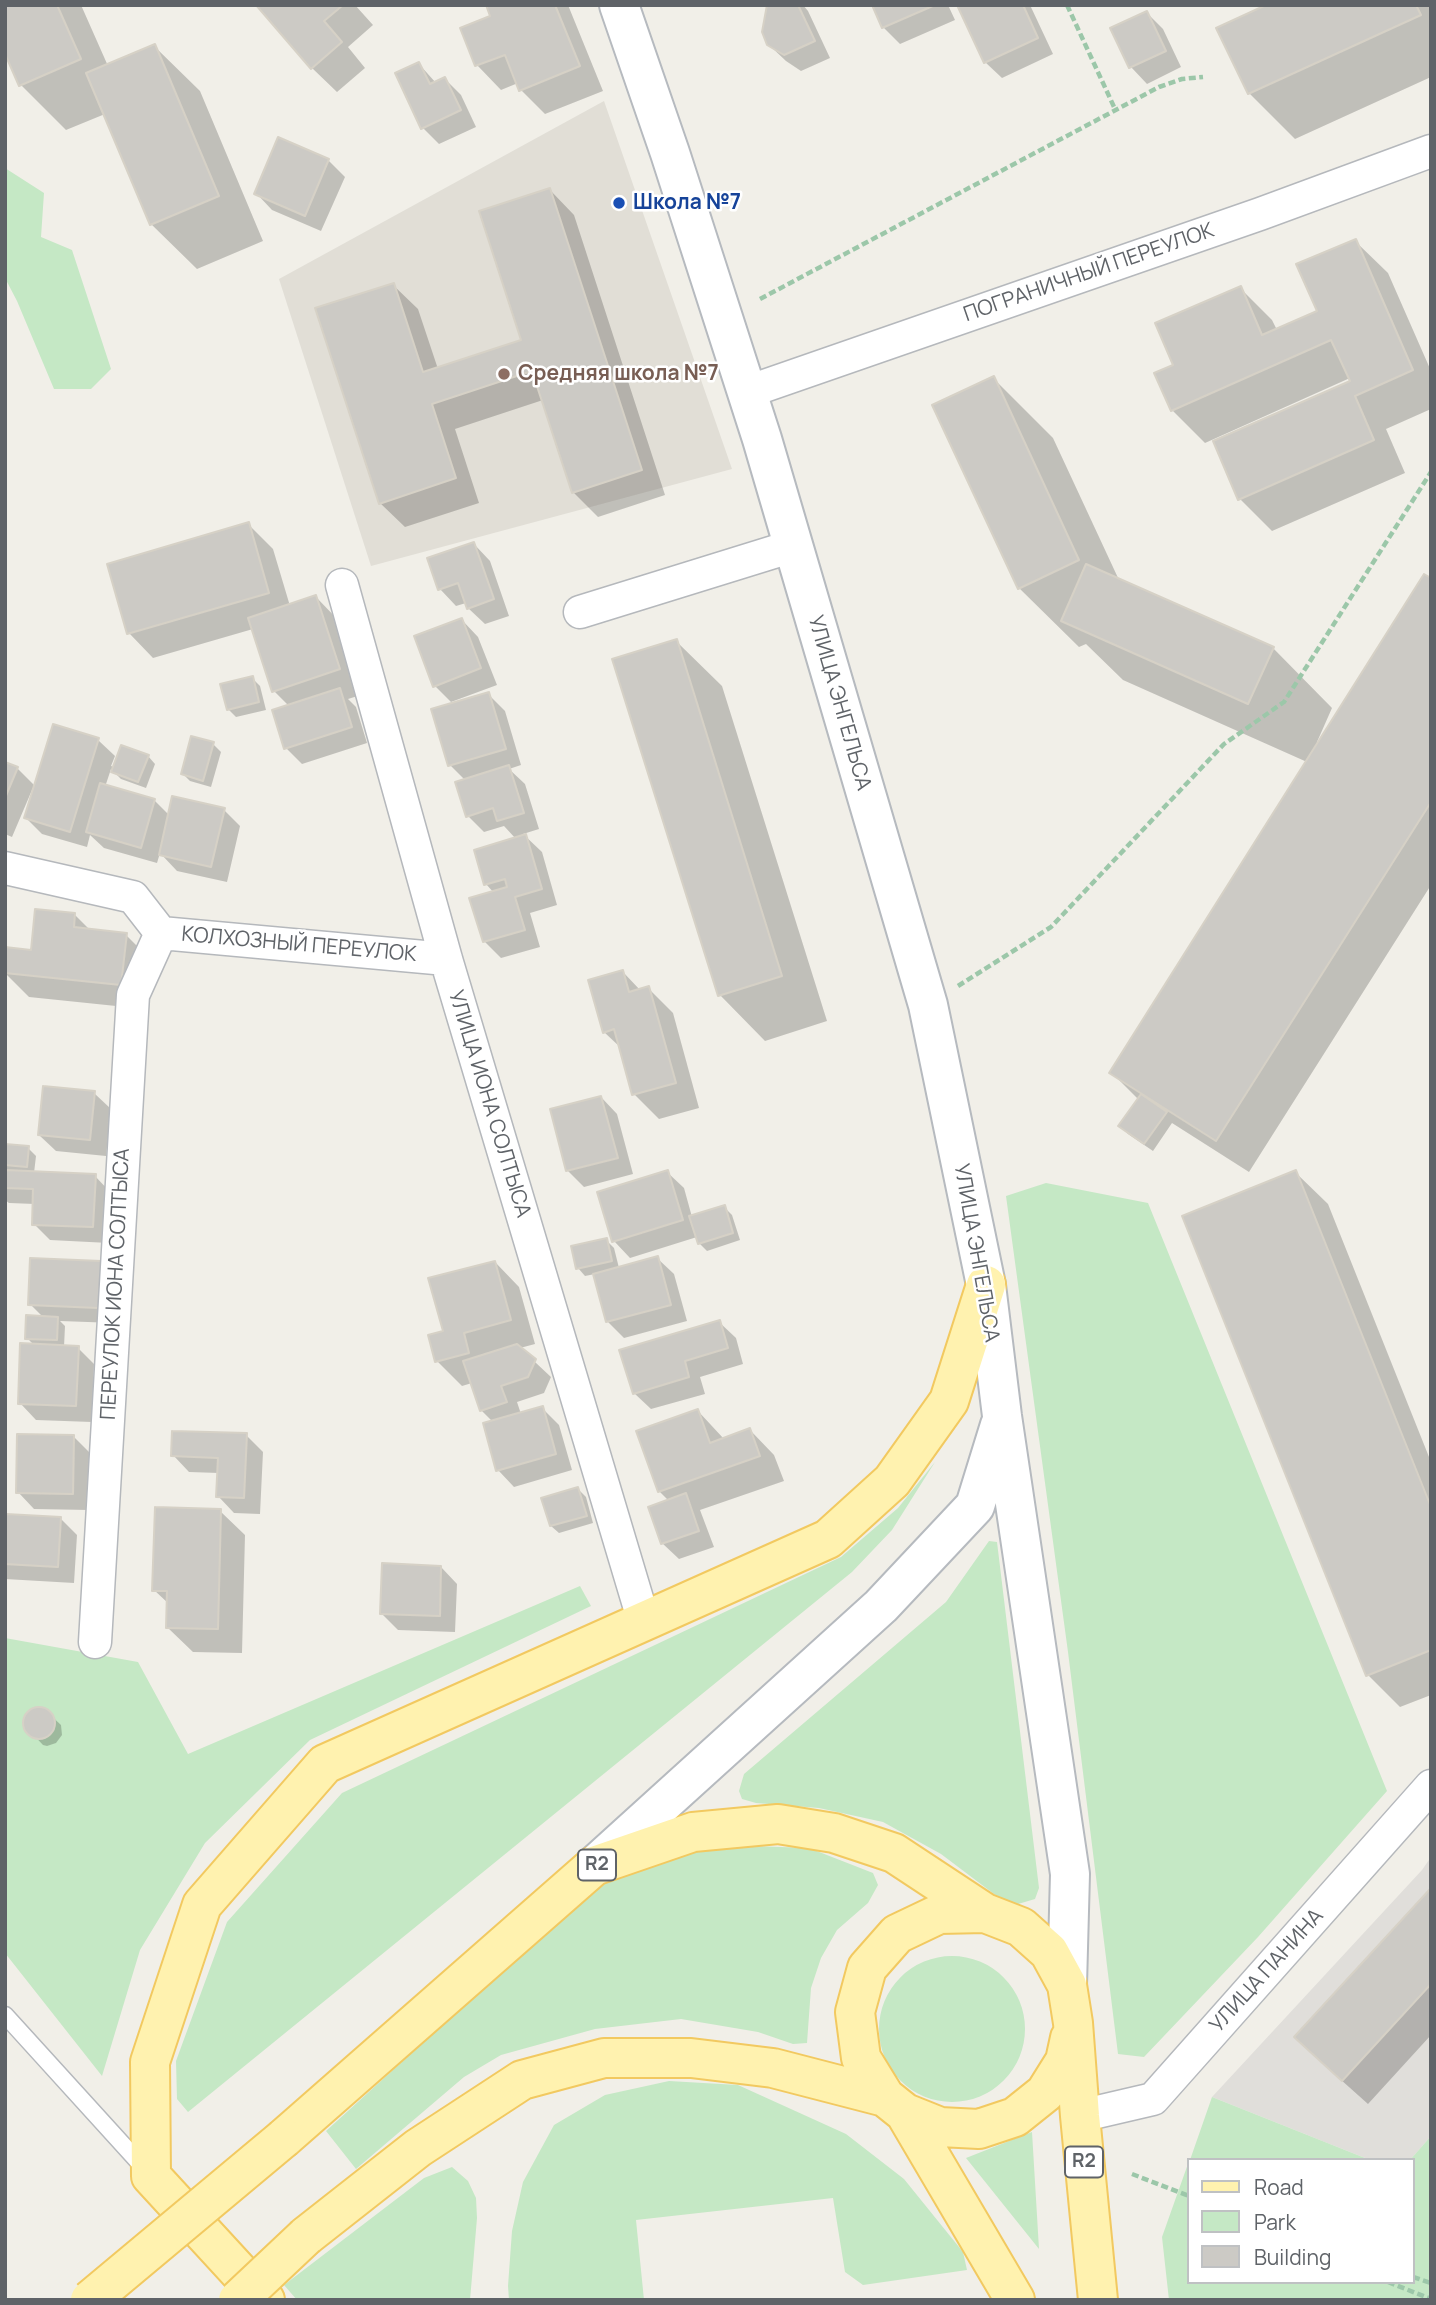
<!DOCTYPE html>
<meta charset="utf-8">
<style>
body{margin:0}
#map{position:relative;width:1436px;height:2305px;overflow:hidden;background:#f1efe8;font-family:Manrope,sans-serif}
canvas{display:block}
.frame{position:absolute;inset:0;border:7px solid #5f6368;pointer-events:none}
.legend{position:absolute;left:1187px;top:2158px;width:228px;height:126px;box-sizing:border-box;background:#fff;border:2px solid #bfc1c3;margin:0;padding:9px 12px;list-style:none;font-size:21px;color:#5f6368}
.legend li{display:flex;align-items:center;gap:14px;height:35px}
.legend b{width:35px;border:2px solid #bfc1c3}
</style>
<div id="map">
<canvas width="1436" height="2305"></canvas>
<div class="frame"></div>
<ul class="legend">
<li><b style="height:9px;background:#fff2af"></b>Road</li>
<li><b style="height:19px;background:#c5e8c5"></b>Park</li>
<li><b style="height:19px;background:#cccac5"></b>Building</li>
</ul>
</div>
<script>
const ctx = document.querySelector('canvas').getContext('2d');
ctx.lineJoin = 'round';
function fill(path, color) { ctx.fillStyle = color; ctx.fill(path, 'evenodd'); }
const shape = rows => new Path2D(rows.map(r => 'M' + r).join(''));
function strokePath(path, color, width, dash) { ctx.strokeStyle = color; ctx.lineWidth = width; ctx.lineCap = dash ? 'butt' : 'round'; ctx.setLineDash(dash || []); ctx.stroke(path); }
function drawText(font, color, halo, rows, align = 'center') {
  ctx.font = font + ' Manrope,sans-serif'; ctx.lineWidth = 5; ctx.setLineDash([]); ctx.textBaseline = 'middle'; ctx.strokeStyle = halo; ctx.fillStyle = color; for (const [text, x, y, turn = 0] of rows) {
    ctx.save(); ctx.translate(x, y); ctx.rotate((+turn || 0) * Math.PI / 180); ctx.textAlign = isNaN(turn) ? turn : align; if (halo) ctx.strokeText(text, 0, 0); ctx.fillText(text, 0, 0); ctx.restore();
  }
}
const industrial = shape([
 [1431,1857,1431,2136,1410,2160,1370,2160,1212,2097,1422,1870]
]);
const education = shape([
 [604,101,732,469,371,566,279,279]
]);
const green = shape([
 [5,168,44,193,41,237,72,250,111,369,91,389,54,389,17,301,5,278],
 [1046,1183,1148,1203,1387,1791,1258,1937,1144,2057,1118,2054,1068,1652,1006,1196],
 [935,1462,892,1530,852,1572,188,2112,177,2099,176,2061,227,1922,342,1793,841,1557,898,1508],
 [989,1541,997,1542,1039,1888,1035,1899,1018,1904,1002,1900,941,1854,883,1822,819,1808,756,1803,742,1799,739,1791,744,1774,946,1602],
 [580,1586,591,1606,310,1740,205,1843,140,1950,102,2076,5,1953,5,1638,138,1662,188,1754],
 [697,1844,809,1848,873,1873,878,1885,868,1903,837,1930,821,1958,811,1988,807,2043,793,2044,758,2032,681,2019,595,2029,501,2055,464,2077,356,2169,326,2131,596,1885],
 '879 2029a73 73 0 1 1 146 0a73 73 0 1 1-146 0Z',
 [669,2081,738,2085,846,2134,904,2179,963,2252,967,2270,863,2285,845,2272,833,2198,636,2220,644,2300,509,2300,508,2286,512,2231,523,2182,554,2125,605,2095],
 [1212,2097,1370,2160,1190,2160],
 [1032,2132,1039,2249,966,2158],
 [1431,2136,1431,2300,1169,2300,1162,2237,1189,2161,1189,2282,1413,2282,1413,2160,1410,2160],
 [452,2167,468,2181,476,2198,477,2218,470,2300,297,2300,284,2285,424,2178]
]);
const shadow = shape([
 [5,5,81,5,108,66,154,46,200,91,263,241,197,269,151,224,105,114,66,130,21,85],
 [258,5,355,5,373,25,348,47,365,68,337,92,312,68],
 [488,5,568,5,603,91,545,114,521,90,518,83,501,90,477,65,462,29,492,17],
 [769,5,803,5,808,11,830,58,801,71,786,61,768,44],
 [874,5,948,5,955,20,900,44,883,27],
 [959,5,1030,5,1053,54,1002,78,985,62],
 [1271,5,1431,5,1431,77,1295,139,1249,93],
 [1147,13,1163,29,1181,67,1147,84,1131,67],
 [419,64,436,83,445,79,461,95,476,127,439,144,423,128],
 [328,160,345,177,321,231,272,210,256,193],
 [550,190,574,215,665,495,598,517,573,492,543,400,455,429,479,503,405,527,380,503,393,285,418,309,438,369,523,341],
 [1355,241,1388,273,1431,371,1431,409,1386,429,1405,473,1272,531,1240,499,1352,382,1350,378,1205,443,1172,410,1175,366,1240,288,1272,320,1277,330,1319,312],
 [993,378,1053,438,1119,580,1273,648,1332,708,1317,742,1319,743,1431,580,1431,885,1249,1172,1172,1123,1153,1151,1128,1134,1121,1126,1139,1100,1111,1072,1307,762,1123,680,1086,644,1079,647,1019,588],
 [248,524,273,549,290,606,316,597,340,622,364,694,348,699,356,707,367,743,302,764,286,748,289,706,274,691,253,629,153,658,129,633],
 [474,544,490,561,509,616,485,624,468,608,466,603,456,606,440,589,429,559],
 [462,620,478,637,497,685,451,702,435,686],
 [676,641,722,686,827,1021,765,1041,720,995],
 [252,678,260,686,266,710,236,717,228,709],
 [488,694,505,711,521,765,509,769,525,784,539,829,523,834,542,852,557,905,530,913,540,947,501,958,484,941,494,893,486,884,516,839,504,826,484,832,468,816,466,781,450,765],
 [98,740,115,756,111,766,114,767,148,756,155,764,146,788,121,779,111,769,105,787,154,800,170,816,224,810,240,826,227,882,177,871,160,853,157,863,104,848,90,835,87,847,42,834,26,818,34,791,32,790,12,837,5,834,5,764,17,768,36,787],
 [213,744,221,752,211,787,190,781,183,774],
 [75,915,91,931,126,935,150,959,145,1009,29,997,5,973,5,964,32,952],
 [623,972,641,991,648,988,673,1013,699,1108,659,1119,634,1094,621,1048,604,1032],
 [94,1093,111,1109,106,1156,56,1151,39,1135],
 [601,1097,617,1114,633,1174,584,1187,568,1171,552,1110],
 [5,1146,28,1148,36,1156,34,1173,95,1176,111,1193,109,1243,50,1240,34,1224,35,1204,9,1203,5,1200],
 [667,1172,684,1188,692,1217,724,1207,732,1215,740,1240,707,1251,699,1243,697,1237,630,1258,614,1241],
 [1295,1172,1328,1204,1431,1462,1431,1695,1400,1707,1368,1675],
 [606,1240,614,1248,619,1268,657,1258,674,1274,687,1321,624,1338,607,1321,595,1274,585,1276,578,1268],
 [495,1262,519,1287,535,1344,520,1348,551,1377,544,1393,517,1402,521,1414,542,1408,559,1425,572,1470,514,1487,498,1470,493,1422,481,1410,472,1383,462,1386,437,1361,445,1333],
 [100,1263,116,1279,115,1323,60,1321,65,1326,64,1347,78,1348,94,1364,92,1422,36,1420,20,1403,35,1346,27,1338,44,1318,30,1304],
 [719,1322,736,1338,743,1364,700,1377,705,1394,651,1409,634,1393],
 [698,1411,724,1439,750,1430,774,1455,784,1481,700,1510,714,1547,679,1559,662,1543,669,1501,659,1491],
 [246,1435,263,1452,260,1514,234,1513,218,1496,219,1473,189,1472,173,1455],
 [74,1437,90,1453,89,1510,34,1509,18,1492],
 [578,1489,586,1497,593,1523,559,1533,551,1526],
 [220,1511,245,1535,242,1653,193,1652,168,1628,169,1604,154,1590],
 [7,1516,60,1518,77,1535,74,1583,5,1579],
 [441,1567,457,1584,455,1632,398,1630,382,1614],
 [45,1710,61,1725,62,1735,56,1743,47,1746,43,1745,25,1726,26,1717,31,1711],
 [1431,1891,1431,2035,1368,2104,1321,2062]
]);
const building = shape([
 [5,5,57,5,81,59,19,86,5,54,5,5],
 [256,5,343,5,324,21,342,42,311,69,256,5],
 [486,5,555,5,580,66,519,91,505,55,475,66,460,28,490,16,486,5],
 [767,5,798,5,815,41,784,55,767,45,762,32,767,5],
 [872,5,935,5,882,28,872,5],
 [957,5,1023,5,1038,38,984,63,957,5],
 [1266,5,1416,5,1421,15,1248,94,1216,28,1266,5],
 [1147,11,1166,51,1129,68,1110,28,1147,11],
 [155,44,219,196,150,225,86,73,155,44],
 [419,62,430,84,445,77,461,110,421,129,395,73,419,62],
 [278,137,329,159,305,216,254,194,278,137],
 [550,188,642,470,572,493,532,371,432,404,456,478,379,504,315,308,394,283,423,372,521,340,479,211,550,188],
 [1356,239,1413,370,1355,396,1374,440,1238,500,1213,441,1350,381,1331,340,1171,411,1154,373,1173,365,1155,323,1241,286,1262,335,1317,311,1296,264,1356,239],
 [994,376,1079,560,1018,589,932,405,994,376],
 [249,522,269,593,127,634,107,564,249,522],
 [474,542,494,599,467,609,458,583,438,590,427,558,474,542],
 [1086,564,1274,647,1248,704,1061,621,1086,564],
 [1424,574,1431,578,1431,802,1216,1141,1109,1073,1424,574],
 [316,595,340,669,272,692,248,618,316,595],
 [462,618,481,668,433,687,414,636,462,618],
 [677,639,782,976,718,996,612,659,677,639],
 [253,676,259,702,227,710,220,684,253,676],
 [340,688,352,727,284,749,272,710,340,688],
 [489,692,506,749,448,766,431,709,489,692],
 [53,724,99,738,70,832,24,818,53,724],
 [191,736,214,742,203,781,181,774,191,736],
 [121,745,149,755,138,782,111,772,121,745],
 [5,762,18,767,5,798,5,762],
 [509,765,524,813,497,821,493,808,466,817,455,782,509,765],
 [100,783,155,799,141,848,86,832,100,783],
 [172,796,225,808,211,867,159,855,172,796],
 [526,834,542,889,515,897,525,930,483,942,469,898,507,887,505,879,484,885,474,850,526,834],
 [35,909,75,913,74,927,127,933,121,985,5,973,5,947,31,950,35,909],
 [623,970,629,992,649,986,676,1083,632,1095,614,1029,603,1033,588,980,623,970],
 [43,1086,95,1091,90,1140,38,1135,43,1086],
 [1141,1094,1167,1112,1144,1144,1118,1126,1141,1094],
 [601,1096,618,1158,566,1171,550,1109,601,1096],
 [5,1144,29,1146,27,1167,5,1165,5,1144],
 [5,1170,96,1174,93,1227,32,1225,33,1189,5,1188,5,1170],
 [668,1170,683,1220,612,1242,597,1192,668,1170],
 [1296,1170,1431,1507,1431,1650,1366,1676,1182,1216,1296,1170],
 [725,1205,733,1233,698,1244,689,1216,725,1205],
 [607,1238,612,1261,576,1269,571,1246,607,1238],
 [658,1256,671,1305,606,1322,593,1274,658,1256],
 [30,1258,101,1261,99,1308,28,1305,30,1258],
 [495,1261,511,1320,464,1333,469,1353,435,1362,428,1335,443,1331,428,1278,495,1261],
 [26,1315,58,1317,57,1340,25,1339,26,1315],
 [720,1320,728,1348,685,1361,689,1377,633,1394,619,1350,720,1320],
 [20,1343,79,1346,76,1406,18,1404,20,1343],
 [517,1344,536,1359,528,1377,501,1386,507,1402,480,1411,463,1361,517,1344],
 [543,1406,556,1454,496,1471,483,1423,543,1406],
 [698,1409,710,1443,750,1428,760,1456,658,1492,636,1431,698,1409],
 [172,1431,247,1433,244,1498,216,1497,218,1458,171,1456,172,1431],
 [17,1434,74,1435,73,1494,16,1493,17,1434],
 [578,1487,587,1516,550,1526,541,1498,578,1487],
 [686,1493,699,1531,661,1544,648,1507,686,1493],
 [155,1507,221,1509,218,1629,166,1628,167,1591,152,1591,155,1507],
 [6,1514,61,1517,58,1567,5,1564,6,1514],
 [382,1563,441,1566,440,1616,380,1614,382,1563],
 '23 1723a16 16 0 1 1 32 0a16 16 0 1 1-32 0Z',
 [1431,1888,1431,1984,1342,2081,1294,2037,1431,1888]
]);
const path = shape([
 [1067,5,1115,109],
 [760,299,1159,87,1182,79,1203,77],
 [958,986,1051,927,1224,744,1284,702,1431,472],
 [1132,2174,1189,2196],
 [1413,2277,1431,2283],
 [1388,2282,1431,2299]
]);
const lane = shape([
 [5,2015,145,2169]
]);
const street = shape([
 [747,392,1260,214,1431,151],
 [342,585,446,959,644,1622],
 [580,612,793,546],
 [5,868,133,897,161,933,446,959],
 [95,1642,133,995,161,933],
 [1080,2116,1153,2099,1431,1786]
]);
const secondary = shape([
 [619,5,670,153,762,439,928,1005,986,1285,1002,1416,1070,1874,1067,1985],
 [594,1866,881,1606,975,1506,1000,1425]
]);
const primary = shape([
 [985,1913,939,1914,897,1934,867,1968,855,2012,861,2058,885,2097,905,2113,940,2127,979,2129,1015,2117,1045,2093,1065,2061,1070,2038],
 [905,2113,1015,2300],
 [284,2138,594,1866,693,1832,778,1824,834,1833,894,1853,985,1913,1021,1927,1049,1952,1067,1985,1073,2023,1080,2116,1098,2300],
 [306,2236,418,2148,522,2080,604,2058,691,2058,773,2068,885,2097],
 [265,2300,151,2176,150,2062,202,1905,325,1764,828,1539,892,1481,949,1401,986,1285]
]);
const primaryBridge = shape([
 [90,2300,284,2138],
 [238,2300,306,2236]
]);
const markers = [
 [619,203,7,"#1a4fb4"],
 [504,374,7,"#8d6e63"]
];
const shields = [
 [597,1865,38],
 [1084,2162,38]
];
const shieldNames = [
 ["R2",597,1865],
 ["R2",1084,2162]
];
const transitNames = [
 ["Школа №7",633,203]
];
const streetNames = [
 ["ПОГРАНИЧНЫЙ ПЕРЕУЛОК",1089,273,-19],
 ["УЛИЦА ЭНГЕЛЬСА",839,703,74],
 ["КОЛХОЗНЫЙ ПЕРЕУЛОК",299,945,5],
 ["УЛИЦА ИОНА СОЛТЫСА",489,1104,73],
 ["УЛИЦА ЭНГЕЛЬСА",976,1253,80],
 ["ПЕРЕУЛОК ИОНА СОЛТЫСА",116,1284,-87],
 ["УЛИЦА ПАНИНА",1267,1971,-48]
];
const educationNames = [
 ["Средняя школа №7",518,374]
];
fill(industrial, '#e0deda');
fill(education, '#e1ded6');
fill(green, '#c5e8c5');
fill(shadow, '#0003');
fill(building, '#cccac5');
strokePath(building, '#d6d1c6', 2);
strokePath(lane, '#b5b8bc', 19);
strokePath(street, '#b5b8bc', 35);
strokePath(secondary, '#b6babf', 42);
strokePath(primary, '#f2c960', 42);
strokePath(path, '#9cc7a9', 4.5, [7, 3.5]);
strokePath(lane, '#fff', 16);
strokePath(street, '#fff', 32);
strokePath(secondary, '#fff', 38);
strokePath(primary, '#fff2af', 38);
strokePath(primaryBridge, '#f2c960', 42, []);
strokePath(primaryBridge, '#fff2af', 38);
for (const [x, y, r, color] of markers) { const dot = new Path2D(); dot.arc(x, y, r, 0, 2 * Math.PI); ctx.fillStyle = color; ctx.fill(dot); strokePath(dot, '#fff', 2.5); }
for (const [x, y, w] of shields) { const box = new Path2D(); box.roundRect(x - w / 2, y - 15.5, w, 31, 5); ctx.fillStyle = '#fff'; ctx.fill(box); strokePath(box, '#5f6368', 2); }
drawText('bold 19px', '#5f6368', null, shieldNames);
drawText('bold 21px', '#164399', '#fff', transitNames, 'left');
drawText('21px', '#5f6368', '#fff', streetNames);
drawText('bold 21px', '#785e54', '#fff', educationNames, 'left');
</script>
